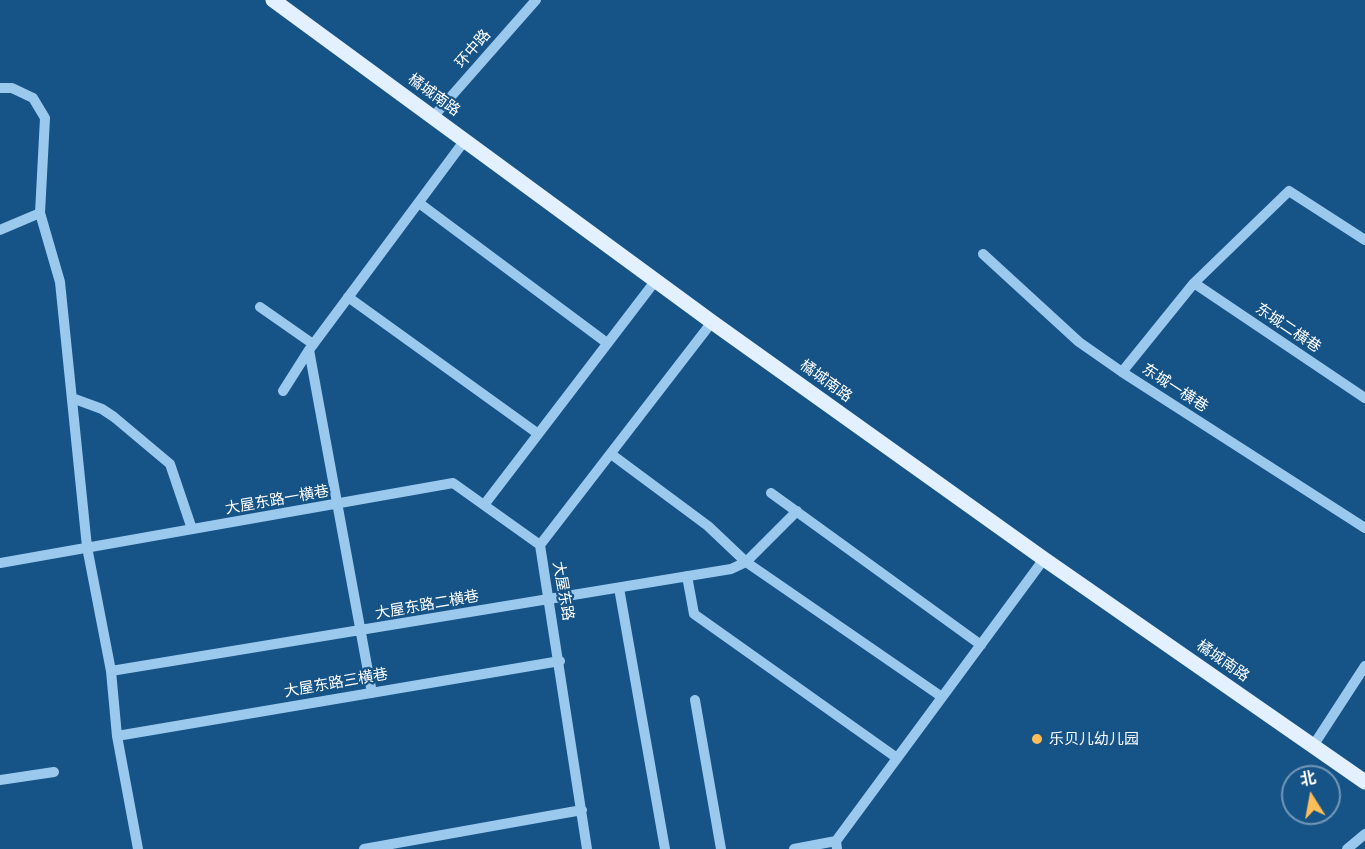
<!DOCTYPE html>
<meta charset="utf-8">
<style>
body{margin:0}
#map{position:relative;width:1365px;height:849px;overflow:hidden;background:#165387;font-family:Raleway,"Noto Sans SC",sans-serif}
canvas{display:block}
.north{position:absolute;left:1281px;top:765px;width:60px;height:60px;box-sizing:border-box;background:#165387;border:2px solid #7398b7;border-radius:50%;rotate:349deg;font-size:16px;font-weight:700;line-height:24px;text-align:center;color:#fff}
.north::after{content:'';display:block;margin:auto;width:21px;height:27px;background:#ffbd58;clip-path:polygon(50% 0,100% 100%,50% 72%,0 100%)}
</style>
<div id="map">
<canvas width="1365" height="849"></canvas>
<div class="north">北</div>
</div>
<script>
const ctx = document.querySelector('canvas').getContext('2d');
ctx.lineJoin = 'round';
const shape = rows => new Path2D(rows.map(r => 'M' + r).join(''));
function strokePath(path, color, width, dash) { ctx.strokeStyle = color; ctx.lineWidth = width; ctx.lineCap = dash ? 'butt' : 'round'; ctx.setLineDash(dash || []); ctx.stroke(path); }
function drawText(font, color, halo, rows, align = 'center') {
  ctx.font = font + ' Raleway,"Noto Sans SC",sans-serif'; ctx.lineWidth = 4.5; ctx.setLineDash([]); ctx.textBaseline = 'middle'; ctx.strokeStyle = halo; ctx.fillStyle = color; for (const [text, x, y, turn = 0] of rows) {
    ctx.save(); ctx.translate(x, y); ctx.rotate((+turn || 0) * Math.PI / 180); ctx.textAlign = isNaN(turn) ? turn : align; if (halo) ctx.strokeText(text, 0, 0); ctx.fillText(text, 0, 0); ctx.restore();
  }
}
const minor = shape([
 [0,88,12,88,33,98,45,118,40,213,60,282,87,547,111,671,117,736,138,849],
 [433,117,536,0],
 [419,203,607,343],
 [0,230,40,213],
 [983,254,1079,342,1122,372,1365,528],
 [1194,283,1365,398],
 [348,297,537,433],
 [260,307,313,344],
 [309,350,372,693],
 [1122,372,1194,283,1289,191,1365,240],
 [283,391,309,350,465,140],
 [72,398,102,409,114,417,170,464,192,529],
 [611,454,708,526,746,562,942,697],
 [771,493,981,645],
 [484,505,656,280],
 [0,563,453,483,540,545],
 [687,576,694,614,897,758],
 [619,588,665,849],
 [111,671,731,569,746,562,797,511],
 [695,700,721,849],
 [117,736,560,661],
 [1313,746,1365,666],
 [0,780,54,772],
 [836,841,1044,559],
 [364,849,582,810],
 [587,849,540,545,712,322],
 [794,849,836,841,837,849],
 [1347,849,1365,834]
]);
const major = shape([
 [273,0,712,322,1044,559,1365,782]
]);
const markers = [
 [1037,739,6,"#ffbd58"]
];
const streetNames = [
 ["环中路",473,49,-49],
 ["橘城南路",434,95,36],
 ["东城二横巷",1288,328,34],
 ["橘城南路",826,381,36],
 ["东城一横巷",1175,388,33],
 ["大屋东路一横巷",277,500,-10],
 ["大屋东路",563,591,80],
 ["大屋东路二横巷",427,605,-10],
 ["橘城南路",1223,661,35],
 ["大屋东路三横巷",336,683,-10]
];
const poiNames = [
 ["乐贝儿幼儿园",1049,739]
];
strokePath(minor, '#9bc9ee', 10);
strokePath(major, '#e2f0ff', 15);
for (const [x, y, r, color] of markers) { const dot = new Path2D(); dot.arc(x, y, r, 0, 2 * Math.PI); ctx.fillStyle = color; ctx.fill(dot); strokePath(dot, '#165387', 2); }
drawText('15px', '#fff', '#165387', streetNames);
drawText('15px', '#fff', '#165387', poiNames, 'left');
</script>
